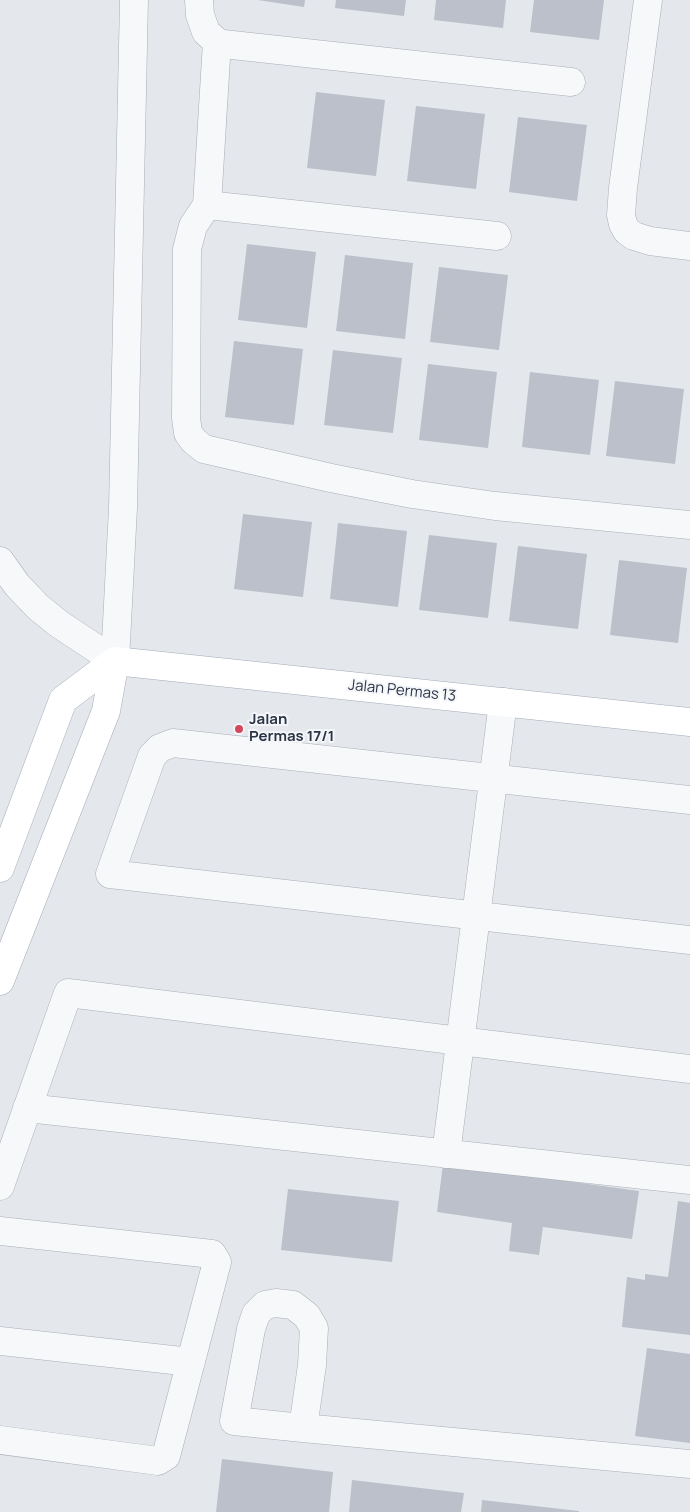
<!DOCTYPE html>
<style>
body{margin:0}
canvas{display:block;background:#e4e7ec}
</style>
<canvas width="690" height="1512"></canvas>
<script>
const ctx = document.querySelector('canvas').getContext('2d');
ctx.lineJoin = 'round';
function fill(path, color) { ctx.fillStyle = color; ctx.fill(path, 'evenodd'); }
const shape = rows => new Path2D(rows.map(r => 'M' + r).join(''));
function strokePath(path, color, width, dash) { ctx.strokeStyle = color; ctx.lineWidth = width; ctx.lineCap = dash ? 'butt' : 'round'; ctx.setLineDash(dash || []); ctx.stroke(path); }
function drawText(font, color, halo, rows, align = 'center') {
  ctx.font = font + ' Manrope,sans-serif'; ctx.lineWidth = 4; ctx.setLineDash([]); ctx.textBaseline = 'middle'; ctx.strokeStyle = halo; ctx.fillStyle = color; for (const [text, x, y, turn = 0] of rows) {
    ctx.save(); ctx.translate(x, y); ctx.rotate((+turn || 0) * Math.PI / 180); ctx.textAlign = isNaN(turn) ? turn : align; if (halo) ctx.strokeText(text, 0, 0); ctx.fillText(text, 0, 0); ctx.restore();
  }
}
const building = shape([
 [258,0,305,0,304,7],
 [336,0,406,0,404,16,335,8],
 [436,0,506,0,503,28,434,20],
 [534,0,604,0,599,40,530,32],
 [316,92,385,100,376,176,307,168],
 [416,106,485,114,476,189,407,181],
 [518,117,587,125,577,201,509,192],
 [247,244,316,252,307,328,238,320],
 [345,255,413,263,405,339,336,331],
 [439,267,508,275,499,350,430,342],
 [234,341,303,349,294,425,225,417],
 [333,350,402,358,393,433,324,425],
 [428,364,497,372,488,448,419,440],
 [530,372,599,380,590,455,522,447],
 [615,381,684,389,675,464,606,456],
 [243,514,312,522,303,597,234,589],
 [338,523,407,531,398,607,330,599],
 [429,535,497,543,488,618,419,610],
 [518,546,587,554,578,629,509,621],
 [619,560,687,568,678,643,610,635],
 [443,1164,639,1191,632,1239,543,1227,539,1255,509,1251,512,1223,437,1212],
 [288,1189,399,1201,392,1262,281,1250],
 [678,1201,690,1203,690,1335,622,1327,627,1277,645,1280,645,1274,668,1277],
 [647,1348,690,1354,690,1443,635,1436],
 [222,1459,333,1472,329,1512,216,1512],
 [352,1480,464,1493,461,1512,349,1512],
 [482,1500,579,1511,579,1512,481,1512]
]);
const minor = shape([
 [199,0,200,15,206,32,217,42,223,44,571,82],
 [648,0,623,188,621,215,623,224,627,231,634,236,650,241,690,246],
 [217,42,207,205,193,226,187,249,186,418,188,433,194,441,204,449,331,478,412,494,495,506,690,525],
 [207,205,497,236],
 [0,561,17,585,38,607,59,624,115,661],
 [115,661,123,508,134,0],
 [690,800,173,743,160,748,152,756,110,874,690,940],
 [27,1108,690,1180],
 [446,1154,503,702],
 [0,1186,68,993,690,1069],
 [0,1231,212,1254,217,1262,166,1456,158,1461,0,1440],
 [0,1341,191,1362],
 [303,1428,312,1365,314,1328,307,1316,293,1305,276,1303,265,1305,256,1314,251,1329,234,1421,303,1428,690,1464]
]);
const major = shape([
 [115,661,690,722],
 [0,868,63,700,115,661],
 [0,981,106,711,115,661]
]);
const markers = [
 [239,729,5,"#d1495b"]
];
const streetNames = [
 ["Jalan Permas 13",402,691,6]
];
const poiNames = [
 ["Jalan",249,720],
 ["Permas 17/1",249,737]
];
fill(building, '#bbc0ca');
strokePath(minor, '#a9aeb7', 29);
strokePath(major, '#a3abb8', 29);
strokePath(minor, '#f7f8fa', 28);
strokePath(major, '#fff', 28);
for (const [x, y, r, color] of markers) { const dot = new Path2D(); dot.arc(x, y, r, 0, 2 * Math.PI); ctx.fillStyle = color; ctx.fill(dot); strokePath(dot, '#f4f6f9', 2); }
drawText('15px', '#2b3445', '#f4f6f9', streetNames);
drawText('bold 15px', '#2b3445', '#f4f6f9', poiNames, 'left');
</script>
